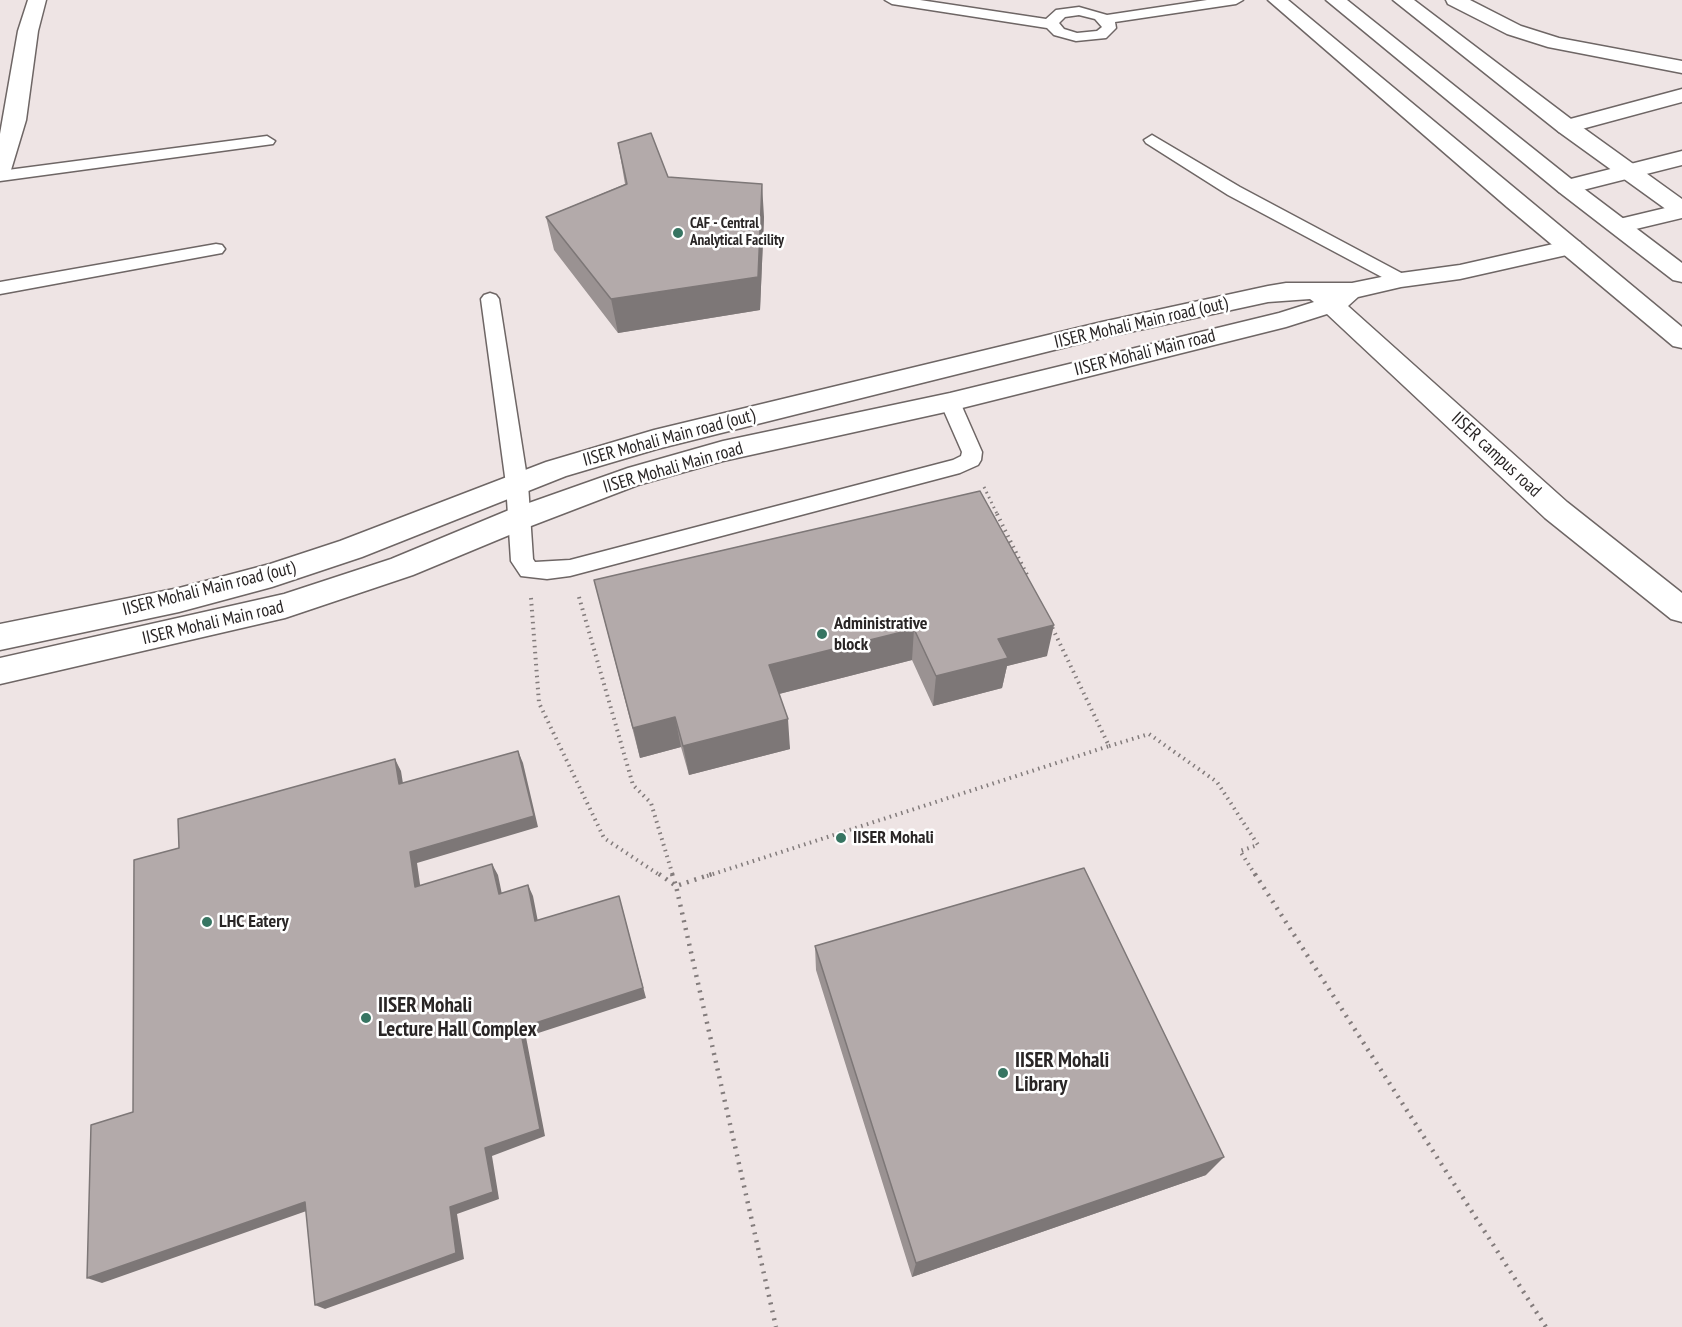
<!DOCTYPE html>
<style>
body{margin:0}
canvas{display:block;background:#eee4e4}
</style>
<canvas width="1682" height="1327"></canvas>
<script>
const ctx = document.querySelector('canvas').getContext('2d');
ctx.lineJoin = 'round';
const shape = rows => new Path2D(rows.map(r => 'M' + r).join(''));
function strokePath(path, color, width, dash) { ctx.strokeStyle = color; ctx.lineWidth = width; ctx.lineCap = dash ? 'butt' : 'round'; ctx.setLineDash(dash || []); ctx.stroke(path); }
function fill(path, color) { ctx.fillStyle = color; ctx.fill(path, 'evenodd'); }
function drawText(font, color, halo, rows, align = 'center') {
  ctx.font = font + ' "PT Sans Narrow",sans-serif'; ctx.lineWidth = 5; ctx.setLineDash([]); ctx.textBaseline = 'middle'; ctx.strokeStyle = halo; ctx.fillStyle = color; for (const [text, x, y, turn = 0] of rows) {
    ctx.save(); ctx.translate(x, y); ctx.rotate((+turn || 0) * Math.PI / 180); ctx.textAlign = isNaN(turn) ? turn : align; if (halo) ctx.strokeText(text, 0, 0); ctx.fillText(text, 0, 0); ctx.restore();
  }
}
const pathFar2 = shape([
 [984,487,998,516]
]);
const pathFar1 = shape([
 [997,514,1027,575],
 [579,597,633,785,651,803,673,876],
 [531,598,539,703,604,838,661,876],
 [1109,746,1149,734,1217,782,1258,845,1240,851,1256,876],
 [707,876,1109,746,1051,625]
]);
const path = shape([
 [659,874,676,886,776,1327],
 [672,874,676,886,712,874],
 [1255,874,1546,1327]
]);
const lane = shape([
 [885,0,920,0,1046,19,1056,10,1079,7,1107,15,1207,0,1243,0,1236,4,1115,22,1116,28,1106,38,1076,41,1054,35,1047,28,892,4,885,0],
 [1079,15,1095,19,1102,27,1097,31,1077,33,1064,29,1059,23,1065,17,1079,15],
 [1152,135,1240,187,1407,276,1410,280,1407,284,1401,285,1395,284,1228,195,1146,143,1144,140,1152,135],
 [267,136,275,141,273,144,0,181,0,171,267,136],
 [216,244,222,245,225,249,222,253,0,294,0,282,216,244],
 [490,293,496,295,499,299,528,484,533,559,535,562,570,560,953,460,961,456,962,452,940,402,943,397,950,395,957,397,960,402,982,452,981,460,978,465,960,473,570,576,547,579,521,576,511,561,506,484,481,299,484,295,490,293]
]);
const street = shape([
 [28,0,46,0,38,31,26,120,11,170,8,175,0,177,0,134,18,31,28,0],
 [1682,89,1682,102,1567,133,1559,132,1556,127,1559,122,1682,89],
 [1571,240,1580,242,1583,247,1580,252,1460,279,1401,287,1358,297,1348,306,1567,502,1682,593,1682,622,1671,619,1545,518,1327,314,1286,327,950,411,723,461,638,485,531,526,413,575,285,618,0,684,0,658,284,594,391,559,509,510,628,468,723,441,950,393,1279,313,1314,302,1310,299,1268,302,1102,338,657,449,566,476,362,557,272,587,179,612,0,650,0,624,179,588,270,564,340,541,546,462,654,430,1102,322,1268,286,1286,283,1352,283,1401,273,1460,265,1571,240]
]);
const secondary = shape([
 [1268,0,1288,0,1682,327,1682,348,1673,346,1507,207,1268,0],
 [1446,0,1470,0,1521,26,1559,38,1682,61,1682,73,1548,47,1507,34,1448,4,1446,0],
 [1682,151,1682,165,1567,194,1559,192,1556,187,1559,182,1682,151],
 [1682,204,1682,218,1619,233,1611,231,1607,226,1611,221,1682,204]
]);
const primary = shape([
 [1326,0,1347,0,1575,182,1682,263,1682,282,1673,280,1559,192,1326,0],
 [1393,0,1414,0,1575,122,1682,199,1682,217,1674,215,1559,132,1393,0]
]);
const wall = shape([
 [618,143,668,177,764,217,760,310,618,333,554,250,546,217,625,184],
 [980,491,1047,656,1007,666,1002,688,933,706,912,660,779,694,790,749,689,775,681,747,640,758,594,580],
 [815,946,1206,1175,912,1277,816,970]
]);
const shadedWall = shape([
 [762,184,764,217,760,310,618,333,611,299],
 [1054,625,1047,656,1007,666,1002,688,933,706,936,676,998,639],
 [914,629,912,660,771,696,769,665],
 [675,717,681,747,640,758,633,728],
 [788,719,790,749,689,775,683,746],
 [518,751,523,763,538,827,417,863,422,898,415,887,410,852],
 [395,759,401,771,405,796,399,784],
 [492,864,498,875,504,904,499,894],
 [528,885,533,896,540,932,535,921],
 [619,896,646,998,526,1037,545,1136,492,1156,499,1199,457,1214,464,1259,325,1309,315,1305,485,1148,520,1028],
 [1224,1157,1206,1175,912,1277,916,1263],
 [305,1202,315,1208,102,1283,87,1278]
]);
const building = shape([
 [651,133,668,177,762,184,758,277,611,299,546,217,627,184,618,143,651,133],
 [980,491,1054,625,998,639,1008,658,936,676,914,629,769,665,788,719,683,746,675,717,633,728,594,580,980,491],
 [518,751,534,816,410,852,415,887,492,864,499,894,528,885,535,921,619,896,643,988,520,1028,540,1129,485,1148,493,1192,450,1207,456,1253,315,1305,305,1202,87,1278,91,1125,133,1112,134,860,179,848,178,819,395,759,399,784,518,751],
 [1084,868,1224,1157,916,1263,815,946,1084,868]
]);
const markers = [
 [678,233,6,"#377562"],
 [822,634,6,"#377562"],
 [841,838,6,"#377562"],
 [207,922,6,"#377562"],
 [366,1018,6,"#377562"],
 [1003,1073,6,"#377562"]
];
const farPoinames = [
 ["CAF - Central",690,224],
 ["Analytical Facility",690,241]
];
const streetNames = [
 ["IISER Mohali Main road (out)",1141,323,-13],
 ["IISER Mohali Main road",1145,353,-14],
 ["IISER Mohali Main road (out)",669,438,-15],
 ["IISER campus road",1496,455,43],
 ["IISER Mohali Main road",673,468,-16],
 ["IISER Mohali Main road (out)",209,589,-14],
 ["IISER Mohali Main road",213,623,-13]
];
const poiNames = [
 ["Administrative",834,624],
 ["block",834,645],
 ["IISER Mohali",853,838],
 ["LHC Eatery",219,922]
];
const nearPoinames = [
 ["IISER Mohali",378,1006],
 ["Lecture Hall Complex",378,1030],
 ["IISER Mohali",1015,1061],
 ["Library",1015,1085]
];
strokePath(lane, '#6e6665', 3);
strokePath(street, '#6e6665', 3);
strokePath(secondary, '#6e6665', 3);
strokePath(primary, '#6e6665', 3);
strokePath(pathFar2, '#837c7c', 3, [1.5, 4]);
strokePath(pathFar1, '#837c7c', 4, [1.5, 4.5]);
strokePath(path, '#837c7c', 4.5, [2, 6]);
fill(lane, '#fff');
fill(street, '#fff');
fill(secondary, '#fff');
fill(primary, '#fff');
fill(wall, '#9a9292');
fill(shadedWall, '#7d7777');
fill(building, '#b3aaaa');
strokePath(building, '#7d7777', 1.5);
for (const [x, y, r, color] of markers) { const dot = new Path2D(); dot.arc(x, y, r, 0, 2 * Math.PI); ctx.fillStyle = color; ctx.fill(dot); strokePath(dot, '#fff', 2); }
drawText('bold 15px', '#292525', '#fff', farPoinames, 'left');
drawText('18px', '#292525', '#fff', streetNames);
drawText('bold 18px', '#292525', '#fff', poiNames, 'left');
drawText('bold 21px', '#292525', '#fff', nearPoinames, 'left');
</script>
